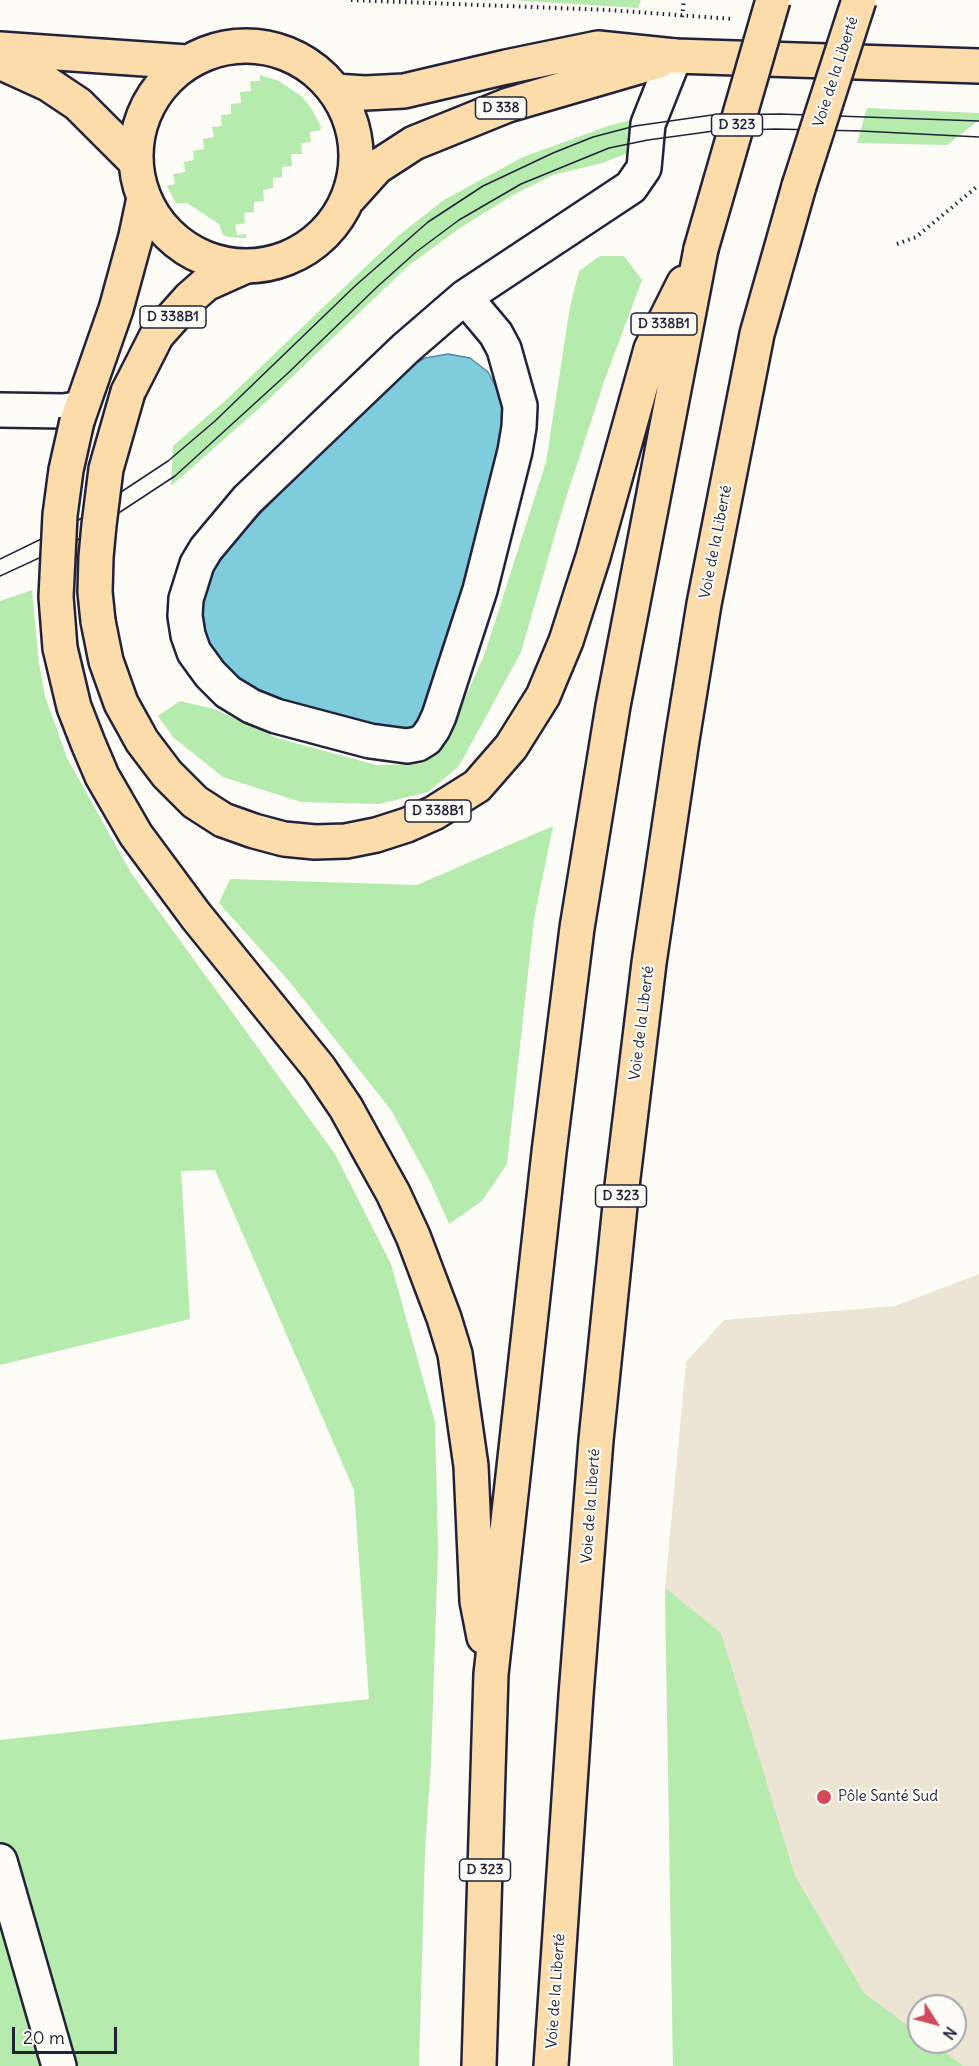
<!DOCTYPE html>
<meta charset="utf-8">
<style>
body{margin:0}
#map{position:relative;width:979px;height:2066px;overflow:hidden;background:#fdfcf7;font-family:Delius,sans-serif}
canvas{display:block}
.north{position:absolute;left:907px;top:1994px;width:60px;height:60px;box-sizing:border-box;background:#fdfcf7;border:2px solid #a5a5ac;border-radius:50%;rotate:126deg;font-size:16px;font-weight:700;line-height:24px;text-align:center;color:#22223b}
.north::after{content:'';display:block;margin:auto;width:21px;height:27px;background:#d1495b;clip-path:polygon(50% 0,100% 100%,50% 72%,0 100%)}
.scale{position:absolute;left:12px;top:2027px;width:105px;height:27px;box-sizing:border-box;border:3px solid #22223b;border-top:0;padding-left:8px;font-size:18px;line-height:21px;white-space:nowrap;color:#22223b;-webkit-text-stroke:4px #fdfcf7;paint-order:stroke}
</style>
<div id="map">
<canvas width="979" height="2066"></canvas>
<div class="north">N</div>
<div class="scale">20 m</div>
</div>
<script>
const ctx = document.querySelector('canvas').getContext('2d');
ctx.lineJoin = 'round';
function fill(path, color) { ctx.fillStyle = color; ctx.fill(path, 'evenodd'); }
const shape = rows => new Path2D(rows.map(r => 'M' + r).join(''));
function strokePath(path, color, width, dash) { ctx.strokeStyle = color; ctx.lineWidth = width; ctx.lineCap = dash ? 'butt' : 'round'; ctx.setLineDash(dash || []); ctx.stroke(path); }
function drawText(font, color, halo, rows, align = 'center') {
  ctx.font = font + ' Delius,sans-serif'; ctx.lineWidth = 4.5; ctx.setLineDash([]); ctx.textBaseline = 'middle'; ctx.strokeStyle = halo; ctx.fillStyle = color; for (const [text, x, y, turn = 0] of rows) {
    ctx.save(); ctx.translate(x, y); ctx.rotate((+turn || 0) * Math.PI / 180); ctx.textAlign = isNaN(turn) ? turn : align; if (halo) ctx.strokeText(text, 0, 0); ctx.fillText(text, 0, 0); ctx.restore();
  }
}
const built = shape([
 [979,1274,979,2066,673,2066,665,1588,686,1362,724,1320,895,1306],
 [919,2006,955,2006,955,2042,919,2042]
]);
const green = shape([
 [511,0,641,0,638,8],
 [260,75,279,81,301,96,311,108,321,127,320,130,310,132,311,142,301,143,302,154,291,154,292,166,282,167,282,177,273,178,273,188,263,190,264,201,254,202,254,212,244,213,245,223,235,225,237,235,246,234,246,238,228,237,223,235,219,224,187,203,176,203,167,186,175,184,173,174,185,172,184,162,194,160,193,151,204,149,203,139,214,137,212,127,222,126,221,115,231,114,231,104,241,103,240,92,251,91,250,81,260,81],
 [867,108,979,113,979,120,947,145,857,143],
 [635,119,636,150,602,163,553,175,511,196,457,230,408,266,266,402,171,486,173,446,226,400,399,235,444,200,523,157,611,125],
 [600,256,624,256,642,280,605,379,563,507,521,652,459,766,428,792,379,804,301,802,223,777,173,737,158,716,180,701,214,709,277,738,376,765,421,764,448,736,485,653,546,462,570,307,579,271],
 [32,590,39,664,45,696,67,758,131,873,335,1154,391,1264,435,1422,438,1549,431,1762,425,1850,419,2066,0,2066,0,1740,369,1699,354,1490,215,1170,181,1171,190,1319,0,1365,0,601],
 [553,826,534,919,507,1164,482,1201,449,1224,430,1181,391,1110,289,981,219,903,230,879,417,885],
 [665,1588,721,1633,795,1876,864,1993,919,2034,919,2042,931,2042,963,2066,673,2066]
]);
const water = shape([
 [448,354,470,358,488,372,502,399,507,430,471,583,418,731,393,736,246,695,209,657,198,617,213,562,397,374,425,358,448,354]
]);
const path = shape([
 [351,0,608,10,733,19],
 [682,17,684,0],
 [897,244,916,237,979,185]
]);
const minor = shape([
 [465,297,496,334,504,349,520,406,519,427,515,451,480,590,439,716,433,729,426,739,418,744,407,746,370,741,276,716,251,706,228,692,210,674,194,652,188,635,185,616,186,599,197,564,206,549,247,500,406,348,465,297,631,187,644,168,648,124,675,56],
 [0,410,64,411,81,408],
 [0,1861,59,2066]
]);
const major = shape([
 '136 156a110 110 0 1 1 220 0a110 110 0 1 1-220 0Z',
 [0,49,187,62],
 [0,62,48,84,78,104,135,161],
 [335,91,365,93,404,91,506,67,598,48,675,56,979,66],
 [349,198,377,167,414,143,508,105,659,61]
]);
const highway = shape([
 [128,392,157,335,190,298,206,284,244,267],
 [77,421,116,309,136,236,144,198],
 [98,621,106,661,121,703,142,741,167,774,195,802,223,820,254,831,284,839,315,842,346,841,376,835,407,825,434,813,477,786,511,747,543,696,566,641,593,557,651,349,684,283],
 [60,648,74,707,88,743,102,776,136,835,196,916,319,1068,346,1108,368,1148,393,1193,413,1236,444,1318,455,1354,471,1466,477,1601,484,1637],
 [479,2066,491,1674,549,1152,577,928,613,706,701,249],
 [551,2066,576,1695,596,1440,622,1186,649,963,682,740,704,604,757,334,799,186]
]);
const tram = shape([
 [0,559,74,523,168,461,215,421,355,286,428,222,483,186,553,153,593,137,635,126,712,115,780,114,979,121],
 [0,576,76,541,175,476,287,374,377,287,416,252,459,220,521,184,609,148,648,140,714,131,775,129,861,131,979,137]
]);
const highwayBridge = shape([
 [799,186,859,0],
 [701,249,773,0],
 [98,621,95,592,96,557,99,525,106,469,128,392],
 [60,648,56,597,60,515,66,470,77,421]
]);
const markers = [
 [824,1797,8,"#d1495b"]
];
const shields = [
 [501,108,51],
 [737,125,51],
 [173,317,66],
 [664,324,66],
 [438,811,66],
 [621,1196,51],
 [485,1870,51]
];
const shieldNames = [
 ["D 338",501,108],
 ["D 323",737,125],
 ["D 338B1",173,317],
 ["D 338B1",664,324],
 ["D 338B1",438,811],
 ["D 323",621,1196],
 ["D 323",485,1870]
];
const streetNames = [
 ["Voie de la Liberté",836,72,-72],
 ["Voie de la Liberté",716,542,-79],
 ["Voie de la Liberté",642,1023,-83],
 ["Voie de la Liberté",591,1506,-86],
 ["Voie de la Liberté",556,1991,-86]
];
const poiNames = [
 ["Pôle Santé Sud",838,1797]
];
fill(built, '#ede5d3');
fill(green, '#b5ebad');
fill(water, '#7eccdc');
strokePath(water, '#59889c', 1.5);
strokePath(minor, '#22223b', 38);
strokePath(major, '#22223b', 38);
strokePath(highway, '#22223b', 38);
strokePath(path, '#22223b', 4, [1.5, 4.5]);
strokePath(minor, '#fdfcf7', 33);
strokePath(major, '#fddcac', 33);
strokePath(highway, '#fddcac', 33);
strokePath(tram, '#22223b', 1.5);
strokePath(highwayBridge, '#22223b', 38, []);
strokePath(highwayBridge, '#fddcac', 33);
for (const [x, y, r, color] of markers) { const dot = new Path2D(); dot.arc(x, y, r, 0, 2 * Math.PI); ctx.fillStyle = color; ctx.fill(dot); strokePath(dot, '#fdfcf7', 2); }
for (const [x, y, w] of shields) { const box = new Path2D(); box.roundRect(x - w / 2, y - 11, w, 22, 4.5); ctx.fillStyle = '#fdfcf7'; ctx.fill(box); strokePath(box, '#22223b', 1.5); }
drawText('bold 14px', '#22223b', null, shieldNames);
drawText('15px', '#22223b', '#fdfcf7', streetNames);
drawText('15px', '#22223b', '#fdfcf7', poiNames, 'left');
</script>
